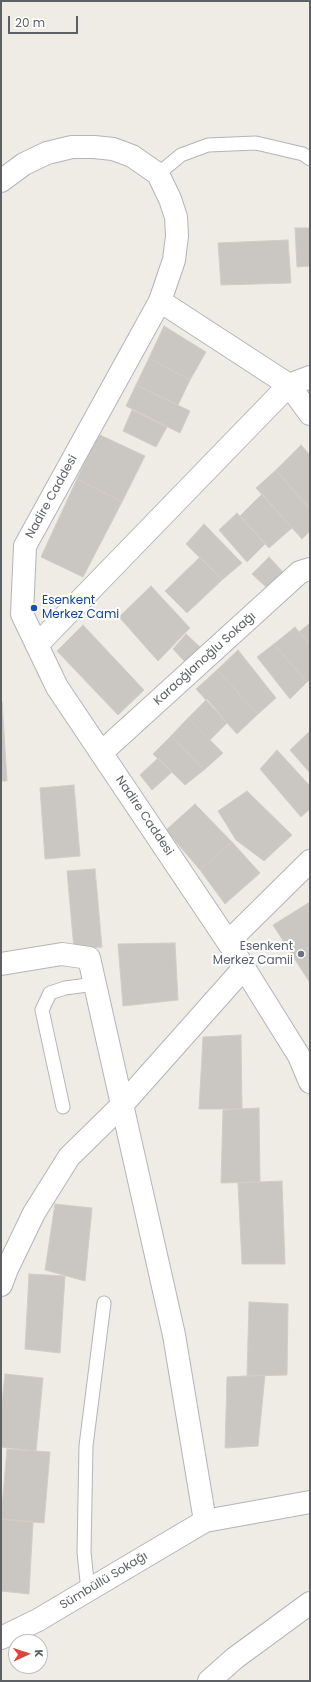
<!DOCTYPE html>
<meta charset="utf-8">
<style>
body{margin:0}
#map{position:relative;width:311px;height:1682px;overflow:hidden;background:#eeece5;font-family:Poppins,sans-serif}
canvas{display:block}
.frame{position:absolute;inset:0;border:2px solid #5d6064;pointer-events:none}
.north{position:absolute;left:8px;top:1634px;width:40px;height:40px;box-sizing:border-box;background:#fff;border:1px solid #bebfc1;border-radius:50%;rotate:87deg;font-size:11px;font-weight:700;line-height:16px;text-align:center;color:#5d6064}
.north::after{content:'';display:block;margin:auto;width:14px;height:18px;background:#dc463d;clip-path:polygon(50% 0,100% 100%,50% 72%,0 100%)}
.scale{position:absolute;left:8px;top:16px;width:70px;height:18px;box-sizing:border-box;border:2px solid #5d6064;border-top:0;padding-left:5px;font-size:12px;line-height:14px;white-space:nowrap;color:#5d6064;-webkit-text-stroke:3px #fff;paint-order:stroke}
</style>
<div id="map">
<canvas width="311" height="1682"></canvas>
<div class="frame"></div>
<div class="north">K</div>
<div class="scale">20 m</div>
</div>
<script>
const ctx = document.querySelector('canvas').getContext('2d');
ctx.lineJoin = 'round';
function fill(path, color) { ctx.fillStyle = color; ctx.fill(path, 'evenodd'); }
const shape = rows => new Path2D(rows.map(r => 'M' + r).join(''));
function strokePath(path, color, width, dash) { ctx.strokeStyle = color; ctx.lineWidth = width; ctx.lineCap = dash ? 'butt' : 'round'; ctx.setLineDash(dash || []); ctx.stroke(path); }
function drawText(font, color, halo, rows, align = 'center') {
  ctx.font = font + ' Poppins,sans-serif'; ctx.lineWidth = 4; ctx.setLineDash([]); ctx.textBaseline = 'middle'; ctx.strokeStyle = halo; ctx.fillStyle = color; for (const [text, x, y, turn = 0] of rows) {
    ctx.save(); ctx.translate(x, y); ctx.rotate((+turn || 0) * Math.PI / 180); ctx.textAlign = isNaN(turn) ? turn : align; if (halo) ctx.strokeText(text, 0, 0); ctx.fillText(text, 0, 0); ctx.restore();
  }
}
const building = shape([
 [295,228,310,228,310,266,297,267,295,228],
 [288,240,291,283,221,285,218,243,288,240],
 [164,326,206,352,190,380,149,358,164,326],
 [149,358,190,380,178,405,136,385,149,358],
 [136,385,190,411,180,433,126,406,136,385],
 [132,410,167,427,156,447,123,431,132,410],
 [98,434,145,456,122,502,77,479,98,434],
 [301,445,310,455,310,506,308,507,276,470,301,445],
 [276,470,310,509,310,531,302,539,256,488,276,470],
 [77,479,122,502,83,577,41,557,77,479],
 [262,494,292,528,269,548,240,516,262,494],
 [237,513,265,544,247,562,219,530,237,513],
 [204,524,242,563,222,580,186,544,204,524],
 [200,557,222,580,187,613,165,591,200,557],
 [269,557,283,572,266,587,252,574,269,557],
 [151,586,190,628,158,661,119,617,151,586],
 [310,623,310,645,299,632,310,623],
 [83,625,144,690,118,715,57,651,83,625],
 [295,627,310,645,310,680,307,682,274,644,295,627],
 [186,634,200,647,185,662,173,649,186,634],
 [274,644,307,682,290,699,257,657,274,644],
 [238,650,276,698,258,714,217,670,238,650],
 [217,670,258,714,237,734,196,689,217,670],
 [207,699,227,723,210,740,188,718,207,699],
 [1,701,2,701,7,781,1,781,1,701],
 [188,718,223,753,204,770,171,736,188,718],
 [310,731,310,773,290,750,310,731],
 [171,736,204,770,185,785,153,754,171,736],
 [277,750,310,786,310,809,301,817,260,769,277,750],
 [158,758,172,772,152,790,140,775,158,758],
 [74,785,80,856,45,859,40,788,74,785],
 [247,791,292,835,264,861,236,840,218,811,247,791],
 [195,804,232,842,200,870,166,830,195,804],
 [232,842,260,873,225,904,200,870,232,842],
 [95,869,102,947,74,949,67,871,95,869],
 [310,902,310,983,273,925,310,902],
 [175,943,178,1000,123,1006,118,944,175,943],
 [241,1035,242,1109,199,1109,203,1037,241,1035],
 [259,1108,260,1182,221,1183,223,1110,259,1108],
 [282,1181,285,1264,242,1264,238,1183,282,1181],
 [55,1204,92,1208,85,1281,45,1270,55,1204],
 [29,1274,65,1276,60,1353,25,1349,29,1274],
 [249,1302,288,1304,287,1375,247,1376,249,1302],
 [5,1374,43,1378,36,1451,1,1447,1,1412,5,1374],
 [265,1375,258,1446,225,1448,227,1377,265,1375],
 [7,1449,50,1452,44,1523,1,1519,7,1449],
 [1,1519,33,1522,29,1594,1,1591,1,1519]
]);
const service = shape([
 [158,174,181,155,208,145,256,143,303,154,310,159],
 [63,1107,42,1010,50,993,65,988,95,984],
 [88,1591,84,1552,86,1446,104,1303]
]);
const minor = shape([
 [160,301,289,385,310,414],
 [37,645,289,385,310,377],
 [102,752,300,572,310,569],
 [1,964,62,954,89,958,174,1335,205,1521,310,1502],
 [1,1285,7,1269,34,1213,69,1157,123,1104,243,969],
 [1,1638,38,1620,205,1521],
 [209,1681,235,1658,310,1603]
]);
const tertiary = shape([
 [1,181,24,164,47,153,72,147,94,147,113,149,132,156,158,174,170,199,176,217,177,236,174,260,160,301,25,546,22,614,57,687,228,942,299,1056,310,1082],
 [228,942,310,861]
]);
const markers = [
 [34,608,4,"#1a4fb4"],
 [301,954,4,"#6b7280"]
];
const streetNames = [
 ["Nadire Caddesi",52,497,-61],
 ["Karaoğlanoğlu Sokağı",205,659,-42],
 ["Nadire Caddesi",144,816,56],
 ["Sümbüllü Sokağı",104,1581,-31]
];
const transitNames = [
 ["Esenkent",42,601],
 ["Merkez Cami",42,615]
];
const worshipNames = [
 ["Esenkent",293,947],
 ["Merkez Camii",293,961]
];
fill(building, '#cac7c2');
strokePath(building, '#d2cdc4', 1);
strokePath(service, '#b2b5b9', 15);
strokePath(minor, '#b2b5b9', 24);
strokePath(tertiary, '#b2b5b9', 24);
strokePath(service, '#fff', 13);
strokePath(minor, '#fff', 22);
strokePath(tertiary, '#fff', 22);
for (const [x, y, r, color] of markers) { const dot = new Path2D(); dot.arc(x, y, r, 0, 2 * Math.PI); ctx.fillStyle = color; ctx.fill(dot); strokePath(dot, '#fff', 1.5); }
drawText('12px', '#5d6064', '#fff', streetNames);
drawText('12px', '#164399', '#fff', transitNames, 'left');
drawText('12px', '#5b616d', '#fff', worshipNames, 'right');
</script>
